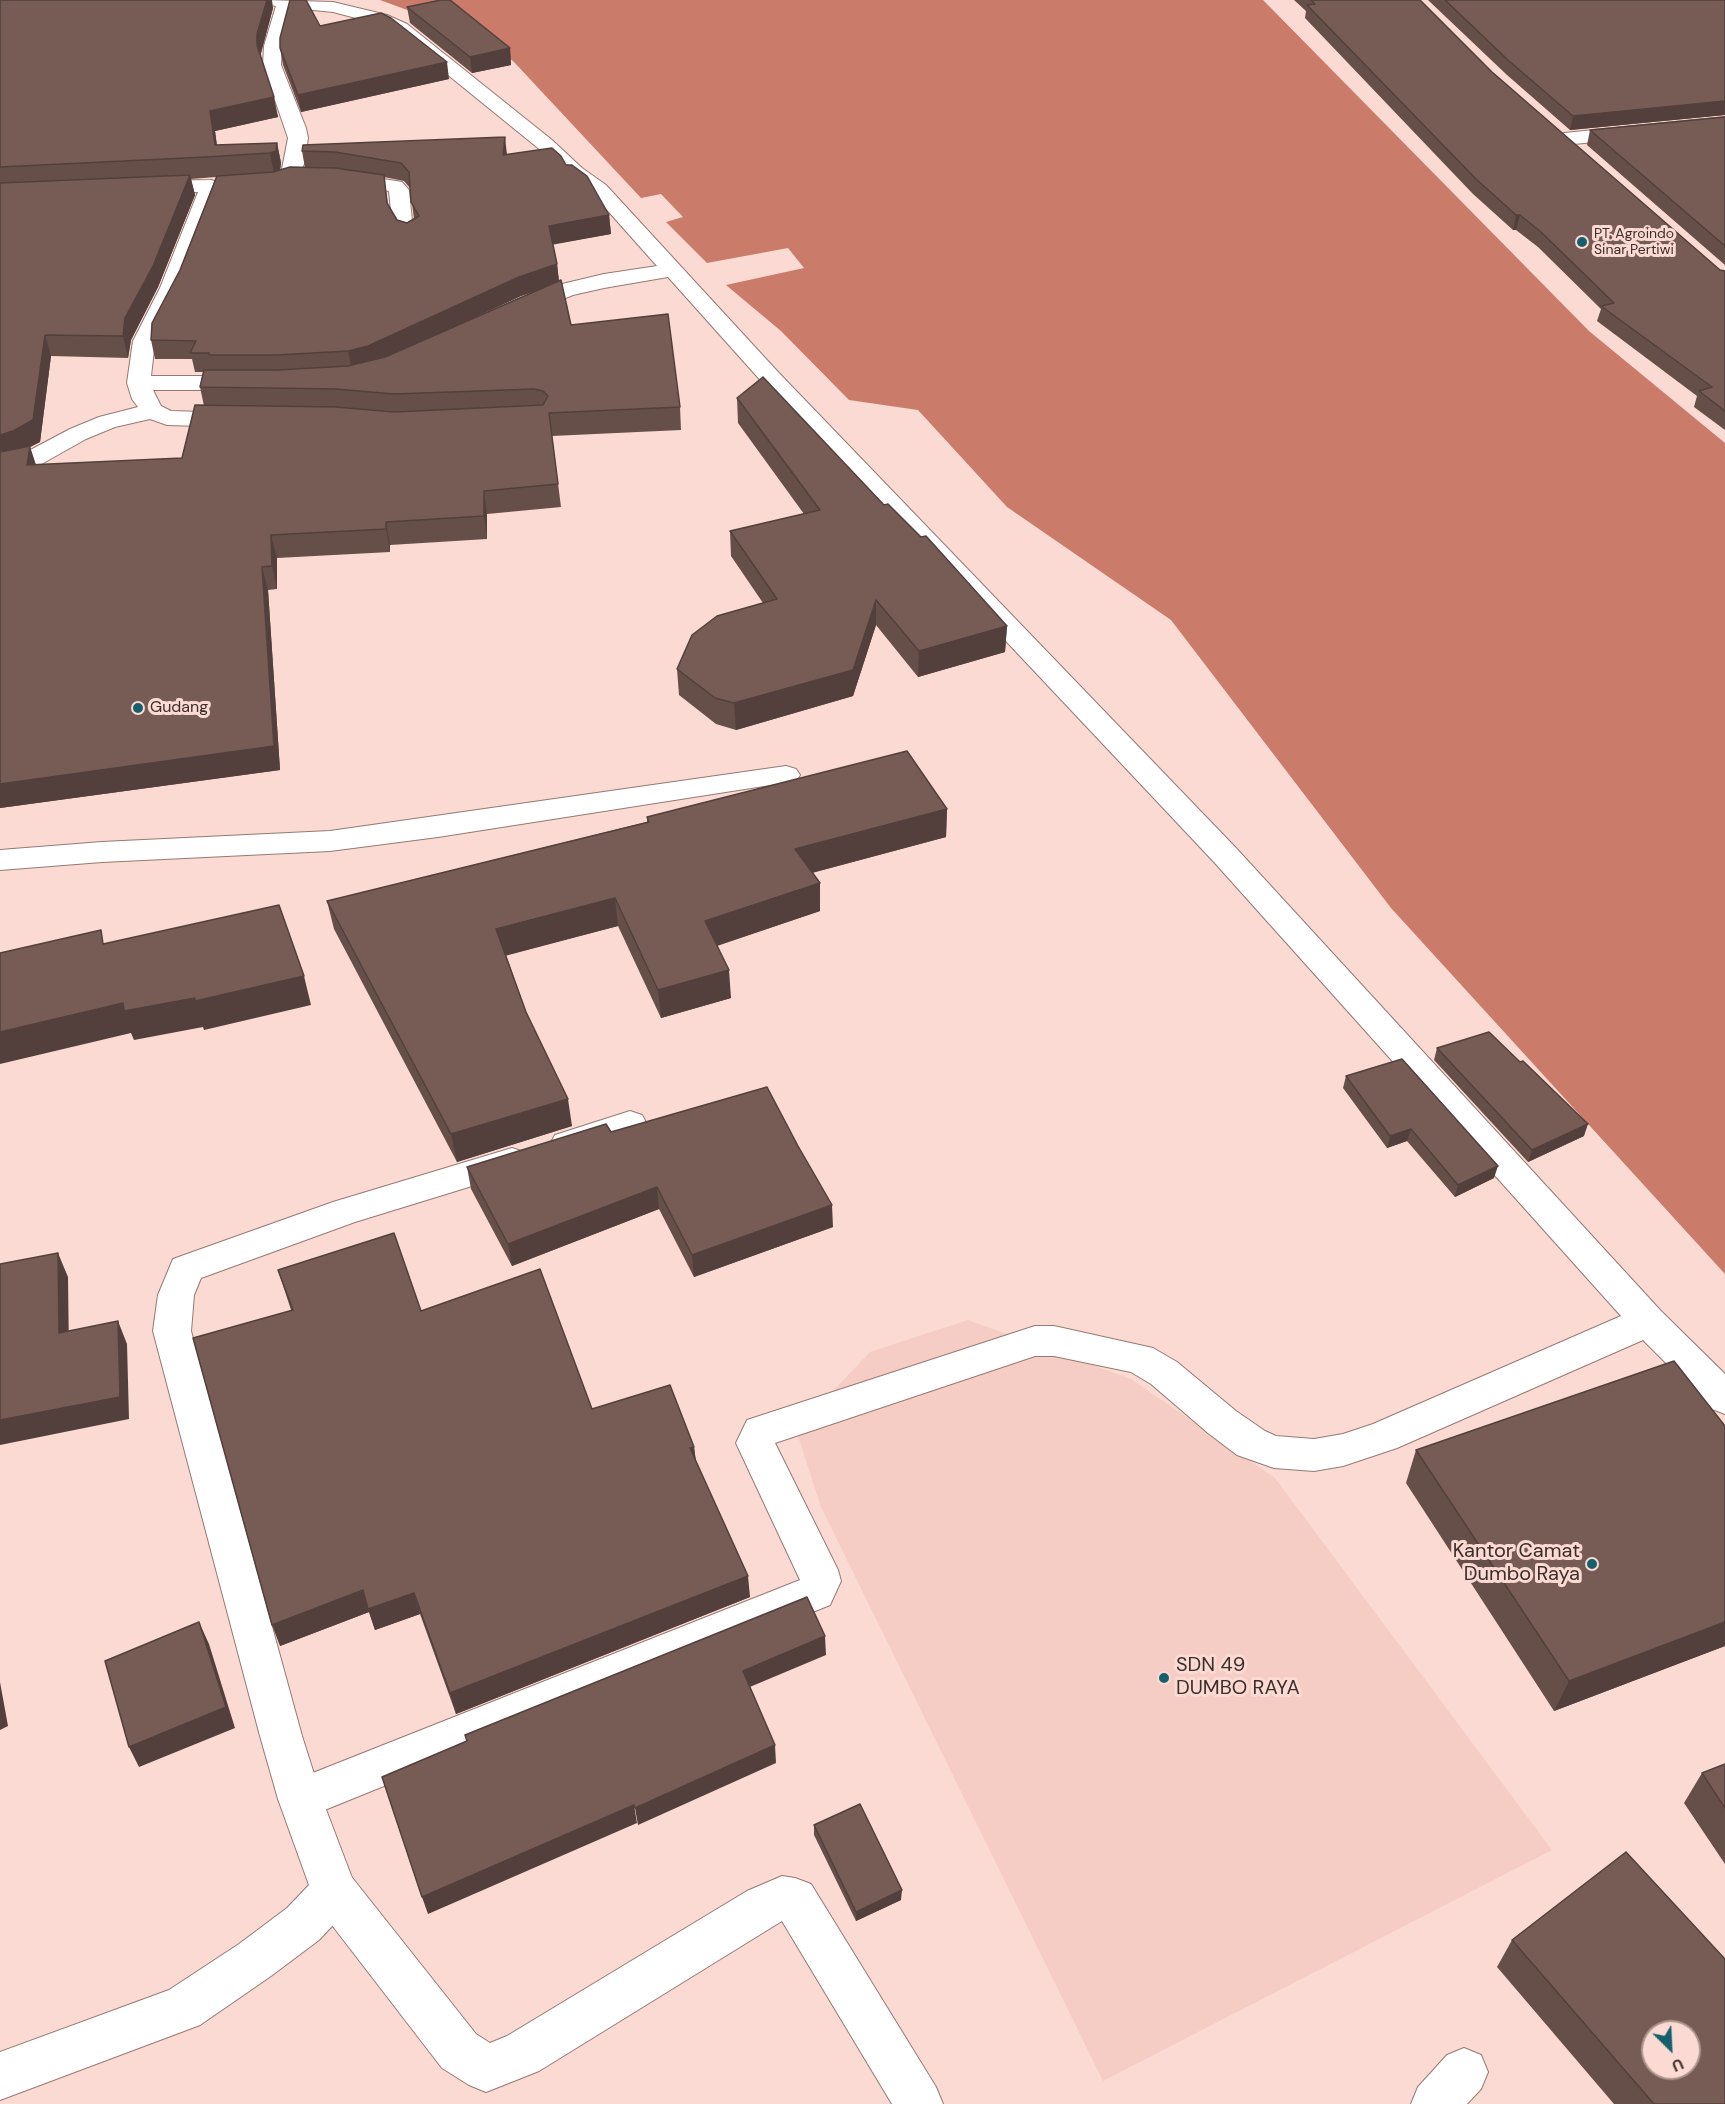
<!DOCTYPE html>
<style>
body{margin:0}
#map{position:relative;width:1725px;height:2104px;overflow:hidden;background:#fadad2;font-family:"DM Sans",sans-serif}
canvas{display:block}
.north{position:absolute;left:1641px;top:2020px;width:60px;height:60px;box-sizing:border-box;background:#fadad2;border:2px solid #ae958f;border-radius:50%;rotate:156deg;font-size:16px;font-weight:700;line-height:24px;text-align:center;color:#3b2e2b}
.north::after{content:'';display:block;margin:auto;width:21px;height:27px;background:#16606e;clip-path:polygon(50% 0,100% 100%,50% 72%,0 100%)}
</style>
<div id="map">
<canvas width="1725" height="2104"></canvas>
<div class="north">U</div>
</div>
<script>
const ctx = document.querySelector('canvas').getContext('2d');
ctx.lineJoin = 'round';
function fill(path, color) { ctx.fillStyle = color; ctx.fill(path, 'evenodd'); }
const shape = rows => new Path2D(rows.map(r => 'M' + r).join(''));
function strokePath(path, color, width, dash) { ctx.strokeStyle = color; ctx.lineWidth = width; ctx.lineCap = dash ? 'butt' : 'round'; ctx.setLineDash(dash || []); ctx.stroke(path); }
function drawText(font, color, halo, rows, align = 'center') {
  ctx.font = font + ' "DM Sans",sans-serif'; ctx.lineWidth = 6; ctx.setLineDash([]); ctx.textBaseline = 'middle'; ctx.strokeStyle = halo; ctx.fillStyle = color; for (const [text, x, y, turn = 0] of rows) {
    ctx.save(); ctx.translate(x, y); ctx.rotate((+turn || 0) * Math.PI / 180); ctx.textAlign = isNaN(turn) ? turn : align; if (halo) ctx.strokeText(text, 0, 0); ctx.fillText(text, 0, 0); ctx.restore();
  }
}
const built = shape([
 [968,1320,1131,1379,1275,1478,1552,1850,1103,2081,821,1507,796,1430,870,1352]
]);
const water = shape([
 [380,0,1263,0,1589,331,1725,443,1725,1274,1391,908,1171,620,1007,507,918,410,849,400,781,331,726,285,804,268,788,248,707,263,666,222,683,217,661,194,641,198,514,62,486,39]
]);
const service = shape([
 [1725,117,1725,129,1564,145,1557,143,1554,139,1557,135,1564,133,1725,117],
 [786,766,796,769,800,775,796,781,438,837,330,851,102,862,0,870,0,850,102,842,330,831,786,766],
 [630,1111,642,1115,647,1124,642,1133,567,1157,555,1153,550,1144,555,1135,630,1111],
 [512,1148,524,1152,529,1161,524,1170,355,1222,201,1278,194,1295,191,1331,302,1736,322,1799,357,1891,350,1907,319,1940,271,1976,200,2025,0,2100,0,2052,169,1990,239,1944,287,1908,309,1885,278,1799,260,1736,153,1331,158,1295,173,1259,333,1202,512,1148]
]);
const minor = shape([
 [263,0,333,2,387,15,407,24,552,140,582,168,606,185,778,372,1236,848,1661,1311,1725,1374,1725,1414,1712,1409,1643,1340,1397,1448,1343,1466,1314,1471,1274,1468,1237,1455,1208,1433,1151,1384,1131,1372,1054,1356,1035,1356,775,1443,838,1570,841,1581,830,1605,300,1820,285,1814,278,1799,285,1784,800,1580,736,1443,747,1420,1035,1326,1054,1326,1153,1348,1177,1362,1236,1411,1265,1431,1276,1436,1314,1439,1343,1434,1373,1424,1621,1316,1214,862,762,382,668,277,604,288,573,295,529,313,521,315,513,313,510,308,513,303,558,285,604,274,657,266,592,193,568,176,538,148,395,32,375,23,333,12,293,8,282,46,281,65,306,128,308,138,304,164,296,183,257,189,250,187,247,183,250,179,281,174,288,138,263,65,264,46,276,6,266,4,263,0],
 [341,172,402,182,409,190,412,221,420,233,416,237,409,239,402,237,398,233,392,221,389,191,334,182,331,178,334,174,341,172],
 [211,180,218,182,221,186,182,288,155,341,151,376,244,376,252,378,256,383,252,388,244,390,153,390,161,406,171,411,236,413,244,415,248,420,244,425,236,427,167,425,150,419,115,427,86,439,38,466,0,474,0,460,21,455,70,429,99,417,138,407,132,399,127,383,133,341,160,288,198,192,149,193,142,191,139,187,142,183,149,181,211,180],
 [334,1869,350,1875,476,2034,490,2043,507,2036,747,1891,782,1876,795,1878,811,1884,936,2087,943,2104,892,2104,782,1921,539,2071,486,2092,469,2085,442,2068,318,1907,311,1891,318,1875,334,1869],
 [1464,2048,1481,2055,1488,2072,1481,2089,1467,2104,1411,2104,1418,2087,1447,2055,1464,2048]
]);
const wall = shape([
 [0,0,273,8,261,53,261,57,278,117,215,131,217,145,277,143,281,163,280,170,305,168,302,151,507,155,566,165,609,215,611,234,553,244,557,264,559,281,571,325,680,407,681,430,552,436,561,507,487,514,487,539,390,545,390,552,277,558,277,589,268,590,280,770,0,808],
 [216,177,180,270,151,340,155,359,192,359,195,372,203,372,200,387,204,406,182,458,36,465,30,447,40,442,51,356,128,358,131,340,158,287,195,195,191,179],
 [384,177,404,181,410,188,414,219,407,223,397,220,388,205],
 [536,291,456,326,521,296],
 [1294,0,1420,0,1492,72,1720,270,1725,271,1725,430,1694,407,1697,396,1597,321,1601,309,1538,247,1516,230,1513,230,1473,194,1305,18,1306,11],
 [1428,0,1725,0,1725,115,1570,130,1507,75],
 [407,7,510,48,511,65,472,73,410,23],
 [320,26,449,79,301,112,283,65,280,48],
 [1725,117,1725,265,1587,145,1590,130],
 [737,398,884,505,1007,626,1005,652,918,677,876,625,853,696,736,730,716,724,679,695,677,669,763,603,731,556,730,531,804,514,738,423],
 [947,809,946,837,812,873,820,883,820,911,717,946,731,998,661,1018,618,926,506,955,526,1012,572,1126,457,1162,334,929,327,901,647,822,647,817],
 [1437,1048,1584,1136,1528,1162,1434,1060],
 [1346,1076,1494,1178,1455,1197,1407,1141,1387,1148,1343,1088],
 [611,1132,833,1227,694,1277,659,1209,512,1266,471,1189,467,1167],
 [278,1270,421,1311,592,1409,694,1447,696,1462,750,1597,456,1714,420,1614,375,1630,369,1612,280,1646,291,1310],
 [1725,1426,1725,1646,1554,1711,1406,1483,1416,1450],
 [1725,1764,1725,1864,1684,1803,1702,1773],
 [814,1825,901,1900,856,1921,814,1835],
 [1512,1940,1725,2104,1614,2104,1497,1967]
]);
const shadedWall = shape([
 [267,0,272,0,273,8,261,53,261,65,257,45,257,34],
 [510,48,511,65,472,73,470,57],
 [447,62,449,79,301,112,298,95],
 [274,97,278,117,215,131,218,156,215,145,210,111],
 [1725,101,1725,115,1570,130,1573,116],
 [505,137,507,155,503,155],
 [277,143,281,163,280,171,274,174,270,153],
 [190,175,195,195,158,287,131,340,128,358,123,336,125,318],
 [609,215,611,234,551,245,549,226],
 [1516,215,1520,215,1516,230,1513,230],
 [557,264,559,282,521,296,371,365,352,370,348,351,519,277],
 [45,335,51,356,40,442,30,447,37,469,0,459,0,435],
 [484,491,487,514,487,539,484,516],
 [386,522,390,545,390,552,386,529],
 [271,535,277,558,277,589,272,566],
 [262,567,268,590,280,770,0,808,0,784],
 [876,600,876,625,853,696,736,730,734,703],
 [1007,626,1005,652,918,677,919,651],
 [947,809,946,837,796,877,795,849],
 [820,883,820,911,707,949,705,921],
 [615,898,618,926,501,957,496,929],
 [729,970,731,998,661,1018,658,990],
 [304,976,311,1005,204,1030,203,1027,134,1040,131,1033,0,1064,0,1032,123,1003],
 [568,1099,572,1126,457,1162,451,1134],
 [1588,1124,1584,1136,1528,1162,1532,1150],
 [1411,1129,1407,1141,1387,1148,1390,1136],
 [1498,1166,1494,1178,1455,1197,1458,1185],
 [657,1187,659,1209,512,1266,508,1244],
 [832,1205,833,1227,694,1277,692,1255],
 [58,1253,68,1277,69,1356,59,1333],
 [118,1321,127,1344,129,1419,0,1445,0,1420],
 [694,1447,697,1469,690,1448],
 [748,1576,750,1597,456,1714,450,1693],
 [363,1590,414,1593,420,1614,375,1630,369,1612,280,1646,272,1625],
 [199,1622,209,1644,235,1728,139,1767,129,1747],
 [1725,1622,1725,1646,1554,1711,1569,1681],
 [825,1636,826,1655,745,1689,743,1671],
 [0,1682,8,1726,0,1730],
 [775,1745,776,1763,638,1825,635,1808],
 [634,1805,637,1823,428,1914,422,1897],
 [902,1890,901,1900,856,1921,856,1912]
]);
const building = shape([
 [0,0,267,0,257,34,257,45,274,97,210,111,215,145,277,143,276,151,270,153,206,157,0,167,0,0],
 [290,0,306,0,320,26,381,13,391,18,447,62,298,95,280,48,280,38,290,0],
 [441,0,450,0,510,48,470,57,407,7,441,0],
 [1311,0,1420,0,1492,72,1720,270,1725,271,1725,411,1699,391,1712,387,1601,306,1614,303,1541,232,1520,215,1516,215,1476,179,1307,5,1315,4,1311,0],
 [1445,0,1725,0,1725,101,1573,116,1509,61,1445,0],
 [1725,117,1725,246,1590,130,1725,117],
 [505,137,503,155,552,148,561,156,566,165,572,165,587,176,609,215,549,226,557,264,519,277,368,346,348,351,277,355,209,355,209,353,190,353,196,341,151,340,152,323,180,270,217,176,273,172,290,167,335,168,384,175,387,203,397,220,407,223,419,216,411,202,409,172,401,163,335,152,302,151,303,145,505,137],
 [190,175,153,266,125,318,123,336,45,335,33,420,13,431,0,435,0,183,190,175],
 [561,280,571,325,668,314,680,407,549,413,558,484,484,491,484,516,386,522,386,529,271,535,272,566,262,567,274,746,0,784,0,452,30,446,27,465,182,458,195,405,336,407,394,412,543,405,548,396,543,391,534,389,394,394,336,389,200,387,204,370,277,370,348,366,385,357,561,280],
 [763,377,884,505,888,504,921,537,926,536,1007,626,919,651,876,600,853,670,734,703,715,698,677,669,692,635,717,616,777,599,730,531,820,510,737,398,763,377],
 [907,751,947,809,795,849,820,883,705,921,729,970,658,990,615,898,496,929,526,1012,568,1099,451,1134,327,901,649,822,647,817,907,751],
 [279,905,304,976,195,1001,195,998,124,1011,123,1003,0,1032,0,953,101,930,103,944,279,905],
 [1489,1032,1520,1062,1523,1061,1588,1124,1532,1150,1437,1048,1489,1032],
 [1402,1059,1498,1166,1458,1185,1411,1129,1390,1136,1346,1076,1402,1059],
 [767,1087,798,1146,832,1205,692,1255,657,1187,508,1244,467,1167,606,1124,611,1132,767,1087],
 [394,1233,421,1311,540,1269,592,1409,670,1385,694,1447,690,1448,748,1576,450,1693,414,1593,368,1609,363,1590,272,1625,193,1338,293,1310,278,1270,394,1233],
 [58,1253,59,1333,118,1321,120,1397,0,1420,0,1264,58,1253],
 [1674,1361,1725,1426,1725,1622,1569,1681,1416,1450,1674,1361],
 [807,1597,825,1636,743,1671,775,1745,635,1808,634,1805,422,1897,382,1777,467,1741,465,1735,807,1597],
 [199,1622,226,1707,129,1747,105,1661,199,1622],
 [1725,1764,1725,1808,1702,1773,1725,1764],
 [860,1804,902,1890,856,1912,814,1825,860,1804],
 [1626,1852,1725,1959,1725,2104,1654,2104,1512,1940,1626,1852],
 [1653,2032,1689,2032,1689,2068,1653,2068,1653,2032]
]);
const markers = [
 [1582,242,6,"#16606e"],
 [138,708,6,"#16606e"],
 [1592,1564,6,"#16606e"],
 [1164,1678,6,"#16606e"]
];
const farPoinames = [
 ["PT. Agroindo",1594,234],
 ["Sinar Pertiwi",1594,250]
];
const poiNames = [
 ["Gudang",150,708]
];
const nearPoinames = [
 ["Kantor Camat",1580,1552],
 ["Dumbo Raya",1580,1575],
 ["SDN 49",1176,1666,"left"],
 ["DUMBO RAYA",1176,1689,"left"]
];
fill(built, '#f6cdc4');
fill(water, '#cb7b6a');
strokePath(service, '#977973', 2);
strokePath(minor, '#977973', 2);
fill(service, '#fff');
fill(minor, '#fff');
fill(wall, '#664f49');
fill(shadedWall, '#53403c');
fill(building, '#775c55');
strokePath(building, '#53403c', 1.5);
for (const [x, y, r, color] of markers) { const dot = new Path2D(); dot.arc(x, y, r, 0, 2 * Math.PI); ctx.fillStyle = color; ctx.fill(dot); strokePath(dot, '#fadad2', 2); }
drawText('14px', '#3b2e2b', '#fadad2', farPoinames, 'left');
drawText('16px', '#3b2e2b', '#fadad2', poiNames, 'left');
drawText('20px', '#3b2e2b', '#fadad2', nearPoinames, 'right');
</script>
